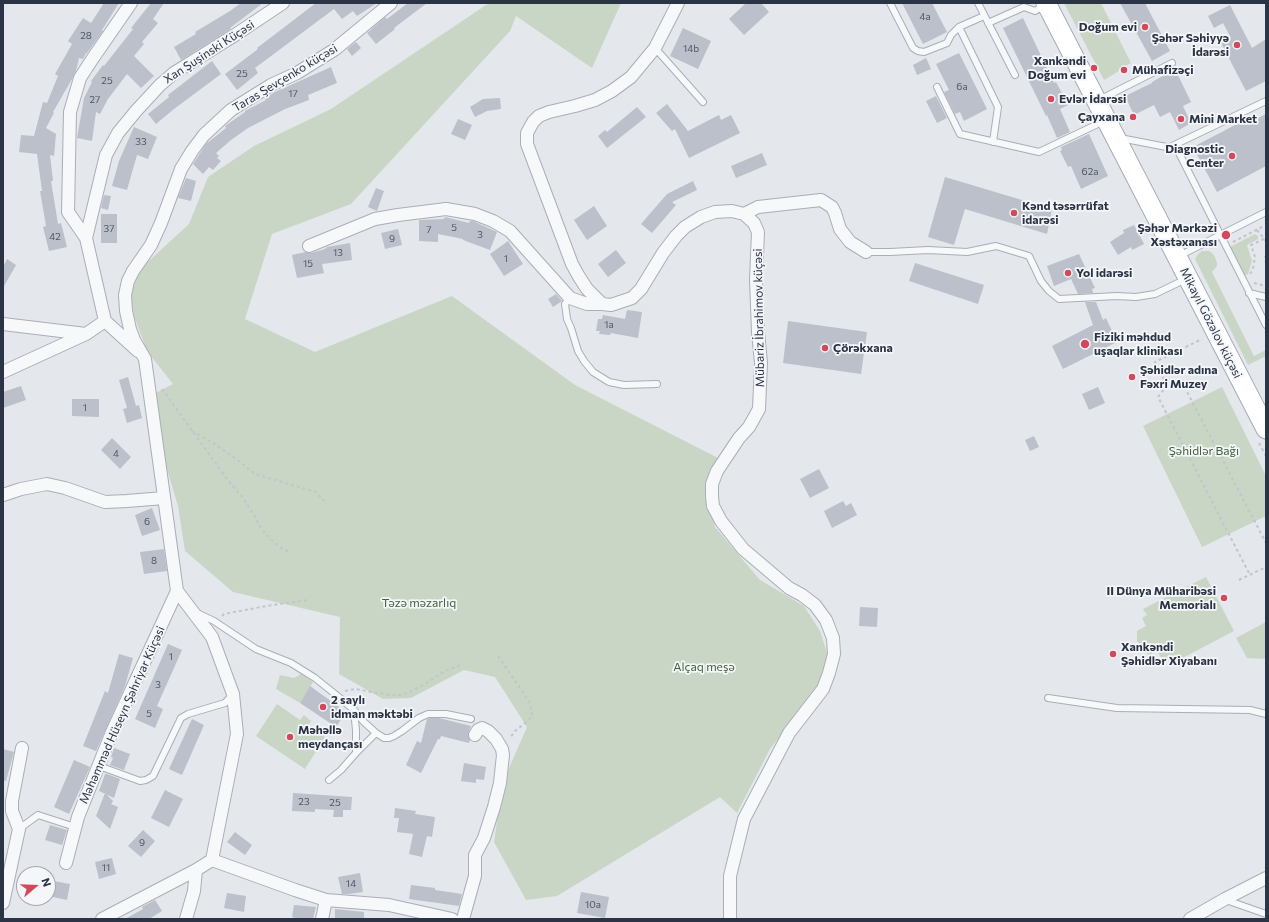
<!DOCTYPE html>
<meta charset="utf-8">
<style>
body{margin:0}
#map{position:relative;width:1269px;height:922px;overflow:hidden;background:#e4e7ec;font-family:Commissioner,sans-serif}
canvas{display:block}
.frame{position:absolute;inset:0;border:4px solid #2b3445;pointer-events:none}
.north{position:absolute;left:16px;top:866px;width:40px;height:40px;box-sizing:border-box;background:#f4f6f9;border:1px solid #a4a8b1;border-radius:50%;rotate:71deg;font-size:11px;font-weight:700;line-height:16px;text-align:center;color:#2b3445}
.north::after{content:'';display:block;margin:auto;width:14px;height:18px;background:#d1495b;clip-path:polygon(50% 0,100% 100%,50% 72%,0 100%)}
</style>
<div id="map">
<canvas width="1269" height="922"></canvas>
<div class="frame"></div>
<div class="north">N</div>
</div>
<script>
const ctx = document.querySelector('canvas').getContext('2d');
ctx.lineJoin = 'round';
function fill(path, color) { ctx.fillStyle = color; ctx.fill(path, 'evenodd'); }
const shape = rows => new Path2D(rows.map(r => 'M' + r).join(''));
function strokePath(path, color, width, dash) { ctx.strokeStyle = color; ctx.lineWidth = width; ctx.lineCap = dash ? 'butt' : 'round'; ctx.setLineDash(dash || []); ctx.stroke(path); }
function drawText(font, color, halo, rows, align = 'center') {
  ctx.font = font + ' Commissioner,sans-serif'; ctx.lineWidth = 3.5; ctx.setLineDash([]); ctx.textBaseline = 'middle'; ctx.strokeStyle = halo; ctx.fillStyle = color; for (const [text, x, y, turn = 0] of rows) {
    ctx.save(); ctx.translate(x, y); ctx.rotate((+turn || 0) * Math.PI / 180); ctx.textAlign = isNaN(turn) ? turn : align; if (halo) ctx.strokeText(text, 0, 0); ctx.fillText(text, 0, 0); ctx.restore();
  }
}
const green = shape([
 [489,3,621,3,592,68,516,16,510,31,351,204,272,234,245,319,315,352,452,296,575,385,720,459,705,490,715,527,760,580,804,606,820,631,828,656,821,684,770,749,737,813,720,797,557,896,526,900,494,842,503,782,527,727,495,677,464,670,411,698,383,699,339,674,340,617,233,592,185,551,178,506,146,398,173,384,147,351,134,316,131,295,139,270,189,224,208,177,254,146,331,109],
 [1064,3,1101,3,1131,63,1119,69,1119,71,1104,80],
 [1255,234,1258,236,1258,239,1247,245,1252,261,1248,274,1244,276,1230,247],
 [1202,251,1209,251,1212,253,1215,257,1217,263,1217,266,1212,272,1254,356,1266,350,1266,356,1248,365,1195,259,1198,254],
 [1222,387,1266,476,1266,516,1202,547,1143,426],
 [1206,577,1234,631,1171,664,1167,657,1162,659,1157,651,1149,655,1142,650,1137,641,1137,631,1146,626,1142,618,1147,615,1143,609],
 [1266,622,1266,659,1247,658,1236,638],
 [301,674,313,682,300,703,276,689,280,675,294,678],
 [277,704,300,720,304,715,311,721,308,726,325,737,305,769,256,736]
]);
const building = shape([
 [104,3,119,3,102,30,103,31,87,53,86,53,83,59,79,58,76,71,72,79,53,112,54,113,46,128,56,134,54,156,50,155,53,181,51,181,58,224,61,223,67,247,49,251,43,227,46,226,40,191,42,191,37,154,19,152,21,135,34,136,43,102,47,103,58,76,55,74,72,44,68,41,83,18,91,23],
 [151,3,164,3,153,19,158,23,142,42,144,44,134,56,154,76,141,88,127,74,108,99,100,114,96,112,92,141,77,138,84,98,92,82,91,81,103,65,104,66,133,29,131,28],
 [241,3,263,3,230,28,231,29,181,60,174,47,196,34,195,32,230,11],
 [316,3,377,3,357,16,353,11,342,19,334,9,255,68,258,73,237,90,225,74,258,49,257,48],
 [408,3,427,3,394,28,395,29,376,44,367,33,385,17,387,19],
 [746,3,761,3,769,12,744,35,729,19],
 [902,3,932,3,947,32,923,44],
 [1120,3,1145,3,1170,51,1152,61],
 [1230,5,1252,48,1266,39,1266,81,1246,91,1221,43,1231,38,1223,23,1214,28,1208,16],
 [1023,18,1054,83,1056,82,1068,105,1060,109,1070,132,1057,138,1047,115,1046,116,1003,28],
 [683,28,711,41,698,69,670,56],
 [356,42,361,48,352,56,347,49],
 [959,53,987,109,964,121,960,112,955,114,944,92,949,90,936,64],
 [926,58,931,69,917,75,913,65],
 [212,61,221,74,174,109,156,124,148,114,169,97,168,95],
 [331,67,337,83,308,95,309,100,285,109,248,128,231,140,216,153,219,156,217,158,221,161,213,170,209,167,203,174,193,164,206,144,226,128,225,126,245,112,245,111,266,100,265,98,275,92],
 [1175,69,1191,102,1183,106,1191,123,1179,130,1170,112,1160,117,1154,105,1134,115,1125,96,1152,83,1152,82],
 [936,96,947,118,937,123,926,101],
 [500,98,501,109,487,111,475,117,470,107,483,99],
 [667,104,688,131,719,115,721,120,731,115,740,133,689,158,675,129,672,131,656,113],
 [637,107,646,117,607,148,598,136,605,130,607,132],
 [1256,114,1258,118,1266,114,1266,166,1217,192,1193,147],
 [458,119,472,125,465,140,451,134],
 [134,127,157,137,148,159,137,155,127,190,112,186,119,161],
 [1089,134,1108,176,1081,189,1071,166,1068,167,1060,151,1062,150,1061,147],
 [762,153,767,165,736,178,731,166],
 [945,177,1052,209,1047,234,965,209,954,245,928,237],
 [186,178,196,181,191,201,178,198],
 [693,181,697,190,672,202,676,205,652,233,641,224,667,194],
 [376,188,384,191,377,211,368,207],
 [104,195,111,196,108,210,101,208],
 [594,206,607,226,587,240,574,220],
 [101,214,117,214,117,243,101,243],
 [445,217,469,223,470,221,473,221,497,232,490,250,463,240,463,239,438,234,438,242,419,241,419,220,444,219],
 [1134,225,1144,244,1132,250,1131,247,1118,255,1110,242,1124,233,1123,230],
 [398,229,402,245,385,249,381,233],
 [508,241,523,264,504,276,490,254],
 [350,243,352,260,322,264,324,273,297,278,292,255,306,252,311,253,325,249,327,247],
 [616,250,626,263,608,277,598,264],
 [1079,254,1095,288,1092,289,1093,293,1078,294,1071,279,1054,286,1047,266],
 [7,259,16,265,3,288,3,267],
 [915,263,984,285,978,304,909,281],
 [556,294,562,301,553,307,548,299],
 [1085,302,1096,302,1103,320,1106,318,1117,342,1063,369,1052,346,1093,325],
 [627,310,642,312,638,338,611,333,610,335,599,334,600,331,596,331,598,319,602,319,603,315,625,319],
 [788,321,867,332,861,374,783,363],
 [128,377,136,406,139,405,142,418,127,423,123,409,127,408,119,380],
 [21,386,26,400,3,408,3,392],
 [1098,387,1105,403,1089,410,1082,394],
 [72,399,99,399,99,417,72,416],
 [1034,436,1039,447,1030,451,1025,440],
 [112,438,131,457,120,469,101,450],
 [819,469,829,488,810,498,800,479],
 [843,501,846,506,851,503,857,515,832,528,824,511],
 [152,508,160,530,142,536,135,515],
 [164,549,167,571,144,574,140,552],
 [860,607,878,608,877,627,859,626],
 [168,644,182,650,157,706,163,709,155,728,135,719],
 [119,654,133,658,125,686,96,751,83,746,105,691,108,693],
 [310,686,346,712,336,727,300,703],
 [429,718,439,718,471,726,468,734,470,740,469,743,441,736,440,739,438,739,421,773,406,765,417,741,421,743,427,719],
 [192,719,204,725,182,775,169,769],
 [114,748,130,754,124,770,110,765,113,758,111,757],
 [3,749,14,752,6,781,3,781],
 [74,760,90,767,69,814,54,807],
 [464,763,486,767,484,780,476,779,476,783,461,781],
 [105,774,107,774,120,779,114,798,99,791],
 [165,790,183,799,169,827,151,818],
 [105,793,113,801,111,804,118,807,110,829,96,816],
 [293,793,352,797,351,810,343,810,343,817,333,817,334,810,315,809,315,812,292,811],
 [395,808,416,811,415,814,435,817,432,837,427,836,422,857,409,854,413,834,397,832,399,818,394,818],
 [50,825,67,830,62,845,45,840],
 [143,830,155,841,141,857,128,846],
 [235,832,252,845,245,855,227,842],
 [112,858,116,874,99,879,95,862],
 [360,873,363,892,349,894,342,894,338,877],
 [48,880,70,884,67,900,48,896],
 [411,885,435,888,435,890,462,894,459,906,409,899],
 [581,892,609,897,605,918,577,913],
 [227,893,246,896,244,912,224,908],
 [155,900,162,911,149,919,125,919,143,909,142,907],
 [294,905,316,907,313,919,298,919,292,917],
 [335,909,364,912,364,919,335,919]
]);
const path = shape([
 [1257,230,1266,241],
 [1233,242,1266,225],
 [1266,255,1265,258,1266,263],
 [1250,274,1253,269,1255,257,1251,245,1266,238],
 [1254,283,1266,286],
 [1167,385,1158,397,1250,575],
 [1167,385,1184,386,1266,543],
 [1167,385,1155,362,1202,339],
 [162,389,227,479,243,498,254,515,262,530,278,546,291,553],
 [192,431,213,443,235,458,255,474,316,492,324,501],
 [1259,443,1266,456],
 [1239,580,1266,567],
 [222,616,224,614,272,605,309,600],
 [498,656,529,701,532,714,529,720,515,731,510,738],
 [345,691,355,689,389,695,400,695,410,692,425,684,445,671,463,664]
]);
const service = shape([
 [890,3,913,48,918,51,924,52,947,43,951,35,959,27,984,16],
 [978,3,1015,75],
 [988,23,1024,7,1035,11,1045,5],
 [959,27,998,107,993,142],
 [655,48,703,102],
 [937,87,960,134,1039,152,1104,121],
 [1099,100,1172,63],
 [1120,138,1177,149,1266,325],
 [1170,147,1266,101],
 [866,252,890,252,928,250,967,252,996,246,1029,256,1041,281,1049,291,1059,299,1117,296,1136,297,1155,294,1186,279],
 [1179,256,1266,212],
 [1249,293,1266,297],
 [570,298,565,304,567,319,571,328,578,351,584,361,593,372,609,382,624,385,657,384],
 [197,613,214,621,256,649,291,663,315,678,340,698,354,710,364,722,376,733,384,738,389,738,394,736,402,731,419,718,428,714,446,714,471,719],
 [1048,698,1117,708,1250,710,1266,714],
 [356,753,376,733],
 [99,766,140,781,146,780,153,776,181,718,188,714,225,703,233,694],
 [329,780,341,770,356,753,356,730,354,710],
 [19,829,38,815,75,827],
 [1226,900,1266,914]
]);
const minor = shape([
 [131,3,93,58,80,78,70,112,68,212,86,238,105,321,138,351],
 [678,3,655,48,631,77,612,91,595,100,575,106,549,112,539,116,533,122,527,133,527,144,572,264,578,275,587,289,602,304,611,305,632,298,641,289,663,253,676,236,685,227,701,217,715,212,732,211,744,214,754,223,758,232,756,280,758,332,761,363,759,409,749,427,739,438,717,471,712,484,712,496,713,506,721,521,743,549,789,588,802,595,815,605,826,620,833,638,834,654,829,673,823,689,789,733,744,819,730,876,730,919],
 [744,214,758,207,821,200,832,207,835,213,840,229,850,242,866,252],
 [86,238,106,155,118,133,136,111,160,85,174,73,235,35,283,3],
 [309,246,375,219,398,215,446,209,475,214,493,221,510,231,570,298,587,304,602,304],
 [3,324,86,334],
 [3,372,86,334,105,321],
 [3,495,21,489,47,484,65,488,105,502,127,501,164,498],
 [212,860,237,734,233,694,212,637,177,591,145,359,134,340,130,329,126,311,125,295,128,281,133,271,151,245,161,223,181,169,192,151,204,135,231,110,271,85,297,73,334,50,391,3],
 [212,860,295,890,326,900,389,905,452,919],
 [66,863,78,817,112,732,177,591],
 [3,903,19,829,12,811,12,801,22,748],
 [102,919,196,870,212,860],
 [186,919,194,891,196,870],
 [322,919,326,900],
 [463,919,475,876,475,855,484,838,494,807,500,783,503,755,502,749,496,739,488,731,482,728,478,730,475,735],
 [1190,919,1225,899,1266,878]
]);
const primary = shape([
 [1046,3,1266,429]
]);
const markers = [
 [1145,27,4,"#d1495b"],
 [1237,45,4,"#d1495b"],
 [1094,68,4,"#d1495b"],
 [1124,70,4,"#d1495b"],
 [1051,99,4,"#d1495b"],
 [1133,117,4,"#d1495b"],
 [1181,119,4,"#d1495b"],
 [1232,156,4,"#d1495b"],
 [1014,213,4,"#d1495b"],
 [1226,235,5,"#d1495b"],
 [1068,273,4,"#d1495b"],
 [1085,344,5,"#d1495b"],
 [825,348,4,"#d1495b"],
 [1132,377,4,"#d1495b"],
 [1224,598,4,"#d1495b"],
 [1113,654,4,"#d1495b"],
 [323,707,4,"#d1495b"],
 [290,737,4,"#d1495b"]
];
const numberNames = [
 ["4a",925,17],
 ["28",86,36],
 ["14b",691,49],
 ["25",242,74],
 ["25",107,81],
 ["6a",962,87],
 ["17",293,94],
 ["27",95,100],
 ["33",141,142],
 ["62a",1090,172],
 ["5",454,228],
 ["37",109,229],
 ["7",429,230],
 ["3",480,235],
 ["42",55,237],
 ["9",392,239],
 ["13",338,253],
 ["1",506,259],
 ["15",308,264],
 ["1а",609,325],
 ["1",85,408],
 ["4",116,454],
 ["6",147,522],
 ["8",154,561],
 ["1",171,657],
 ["3",158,685],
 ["5",149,714],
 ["23",304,802],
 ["25",335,803],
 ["9",142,843],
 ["11",106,868],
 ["14",351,884],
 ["10а",593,905]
];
const poiNames = [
 ["Doğum evi",1137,27,"right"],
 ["Şəhər Səhiyyə",1229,38,"right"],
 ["İdarəsi",1229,52,"right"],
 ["Xankəndi",1086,61,"right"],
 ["Doğum evi",1086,75,"right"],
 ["Mühafizəçi",1132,70],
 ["Evlər İdarəsi",1059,99],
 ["Çayxana",1125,117,"right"],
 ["Mini Market",1189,119],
 ["Diagnostic",1224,149,"right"],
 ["Center",1224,163,"right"],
 ["Kənd təsərrüfat",1022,206],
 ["idarəsi",1022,220],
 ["Şəhər Mərkəzi",1217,228,"right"],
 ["Xəstəxanası",1217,242,"right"],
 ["Yol idarəsi",1076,273],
 ["Fiziki məhdud",1094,337],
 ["uşaqlar klinikası",1094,351],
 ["Çörəkxana",833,348],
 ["Şəhidlər adına",1140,370],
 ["Fəxri Muzey",1140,384],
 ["II Dünya Müharibəsi",1216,591,"right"],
 ["Memorialı",1216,605,"right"],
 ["Xankəndi",1121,647],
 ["Şəhidlər Xiyabanı",1121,661],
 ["2 saylı",331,700],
 ["idman məktəbi",331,714],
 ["Məhəllə",298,730],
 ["meydançası",298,744]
];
const streetNames = [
 ["Xan Şuşinski Küçəsi",209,52,-33],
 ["Taras Şevçenko küçəsi",285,78,-31],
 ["Mübariz İbrahimov küçəsi",759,318,-91],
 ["Mikayıl Gözəlov küçəsi",1211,323,63],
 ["Məhəmməd Hüseyn Şəhriyar Küçəsi",122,715,-66]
];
const parkNames = [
 ["Şəhidlər Bağı",1204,451],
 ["Təzə məzarlıq",419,603],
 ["Alçaq meşə",704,667]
];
fill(green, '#c9d6c5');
fill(building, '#bbc0ca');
strokePath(service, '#a9aeb7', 8);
strokePath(minor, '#a9aeb7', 14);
strokePath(primary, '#a3abb8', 21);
strokePath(path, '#c2c5cb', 2, [3, 3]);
strokePath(service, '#f7f8fa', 6);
strokePath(minor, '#f7f8fa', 12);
strokePath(primary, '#fff', 19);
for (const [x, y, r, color] of markers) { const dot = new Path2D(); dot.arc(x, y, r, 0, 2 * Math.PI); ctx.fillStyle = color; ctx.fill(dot); strokePath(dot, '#f4f6f9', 1.5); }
drawText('10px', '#4f5766', null, numberNames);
drawText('bold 12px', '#2b3445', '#f4f6f9', poiNames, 'left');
drawText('12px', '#2b3445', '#f4f6f9', streetNames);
drawText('12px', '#3f6138', '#f4f6f9', parkNames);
</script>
